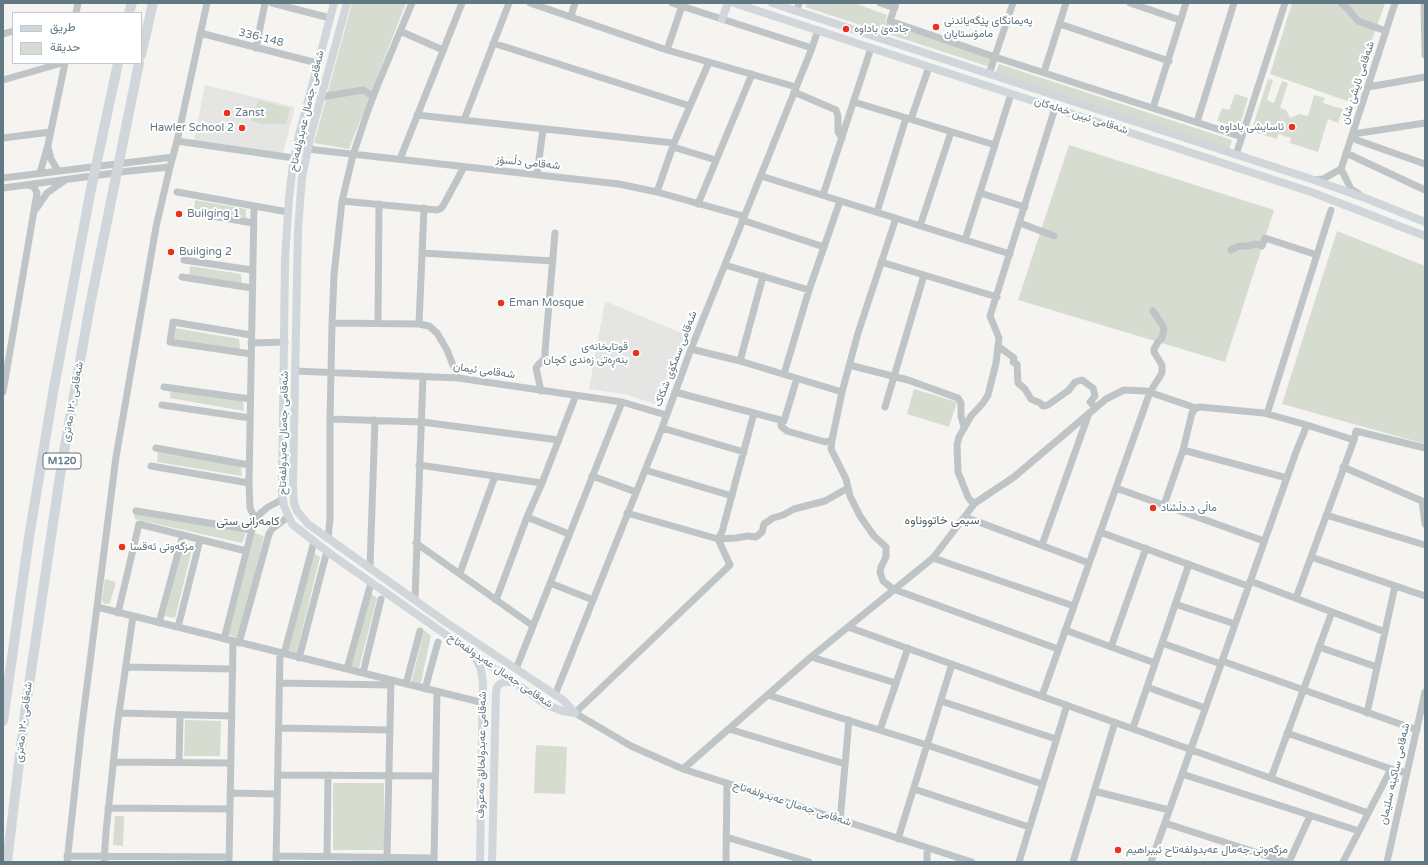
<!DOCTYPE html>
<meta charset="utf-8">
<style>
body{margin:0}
#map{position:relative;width:1428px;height:865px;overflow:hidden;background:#f5f4f0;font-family:"Varela Round",Vazirmatn,sans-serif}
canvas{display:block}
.frame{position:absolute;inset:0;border:4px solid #627883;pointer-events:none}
.legend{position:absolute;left:12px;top:12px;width:130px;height:52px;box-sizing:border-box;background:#fff;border:1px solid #c0c9cd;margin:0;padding:5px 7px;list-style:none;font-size:12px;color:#627883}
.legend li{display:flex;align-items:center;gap:8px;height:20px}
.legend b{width:20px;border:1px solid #c0c9cd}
</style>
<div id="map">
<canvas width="1428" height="865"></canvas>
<div class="frame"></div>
<ul class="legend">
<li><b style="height:5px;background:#d0d6da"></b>طريق</li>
<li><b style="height:11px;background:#d7dcd1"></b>حديقة</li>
</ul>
</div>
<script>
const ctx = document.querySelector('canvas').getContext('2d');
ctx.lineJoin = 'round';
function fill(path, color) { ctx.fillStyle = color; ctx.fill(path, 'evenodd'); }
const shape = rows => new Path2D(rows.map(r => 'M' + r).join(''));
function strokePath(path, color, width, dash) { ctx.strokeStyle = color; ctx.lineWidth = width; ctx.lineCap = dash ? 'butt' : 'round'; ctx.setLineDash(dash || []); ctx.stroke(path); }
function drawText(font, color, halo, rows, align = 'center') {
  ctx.font = font + ' "Varela Round",Vazirmatn,sans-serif'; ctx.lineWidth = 4; ctx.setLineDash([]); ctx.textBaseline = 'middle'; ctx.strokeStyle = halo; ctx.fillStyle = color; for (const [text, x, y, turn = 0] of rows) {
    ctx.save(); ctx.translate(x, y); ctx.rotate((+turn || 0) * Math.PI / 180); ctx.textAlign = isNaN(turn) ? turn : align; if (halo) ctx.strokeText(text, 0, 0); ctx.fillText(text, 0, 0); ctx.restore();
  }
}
const built = shape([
 [205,85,295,107,283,153,194,140],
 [605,301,689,336,661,406,628,395,589,389]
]);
const green = shape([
 [352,3,406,3,349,149,314,143],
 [807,3,854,3,887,15,885,22,993,57,990,67,805,7],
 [1292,3,1385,3,1350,102,1270,74],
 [999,64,1232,140,1229,150,995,74],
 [1268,79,1273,80,1267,100,1274,103,1282,81,1288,83,1280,108,1286,110,1290,118,1300,114,1308,116,1314,95,1325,98,1323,103,1343,109,1338,123,1328,119,1318,152,1290,143,1291,138,1278,134,1277,139,1257,133,1259,127,1253,126],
 [1235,94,1248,98,1239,128,1217,121,1222,108,1229,110],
 [258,100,290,108,286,124,263,124,251,121],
 [1069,145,1274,210,1225,362,1018,300],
 [195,200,246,209,246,218,194,209],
 [1337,231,1425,266,1425,444,1282,404],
 [190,266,241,274,242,285,189,276],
 [175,328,239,339,240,350,174,339],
 [171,389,243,400,244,411,170,398],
 [914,389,957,402,949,427,907,414],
 [158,452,241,465,242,476,157,462],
 [136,512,246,533,242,543,135,519,134,515],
 [255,533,264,536,239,638,228,635],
 [184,543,193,545,175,618,165,616],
 [312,552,320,557,296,655,287,653],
 [105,579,116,582,110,603,105,604,102,601],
 [368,591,377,598,358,672,349,669],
 [424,630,431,636,420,687,411,684],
 [185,720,221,721,220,756,184,756],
 [536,745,567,747,565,794,534,793],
 [333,783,384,783,384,850,333,850],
 [115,816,124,816,123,846,113,845]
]);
const minor = shape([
 [272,3,330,18],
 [530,3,667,50,796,87],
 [672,3,812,48],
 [880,3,895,8],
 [896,3,890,21,995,57,1242,137],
 [1130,3,1180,20],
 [1341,3,1348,9,1358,21,1386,31],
 [1424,3,1425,55],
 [797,11,799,3],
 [76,13,78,3],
 [571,16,575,3],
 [1060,24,1169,61],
 [400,31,443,50],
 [200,33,317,63],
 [3,34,13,31],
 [493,43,690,106],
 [256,48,265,3],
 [667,50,682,6],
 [1044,72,1066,3],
 [989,74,1013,3],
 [3,80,62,63],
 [1368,87,1425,77],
 [794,92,836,110,838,116,838,132,842,138],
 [321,97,363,90,373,96],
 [854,102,995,145],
 [1153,108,1186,3],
 [417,115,674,143],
 [911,119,929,67],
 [464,120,509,3],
 [1197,122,1234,3],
 [1353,134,1425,123],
 [3,138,50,132],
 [1351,138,1425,164],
 [177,141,294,158],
 [48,147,51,159,58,171],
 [673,147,716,160],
 [307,149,619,184,657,192,743,216],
 [1346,153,1425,190],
 [1236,155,1285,3],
 [400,159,462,3],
 [40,173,48,145,65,63],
 [537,175,543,129],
 [761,176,1010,254],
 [3,178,173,157],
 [1314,180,1323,179,1341,169],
 [3,188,129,171,170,167],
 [177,192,288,212],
 [657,192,674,143,709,62],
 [980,193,1025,207],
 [1359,194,1351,189,1341,169,1395,3],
 [823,195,871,48],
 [342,201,437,210,440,209,443,206,464,167],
 [698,204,752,74],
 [36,209,47,193,64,181],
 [877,212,906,118],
 [194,213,253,223],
 [742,220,824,247],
 [1020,223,1054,236],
 [920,226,951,132],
 [965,240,1011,94],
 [1231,250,1239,246,1248,246,1256,244,1262,246,1265,238,1317,255],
 [422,253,553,261],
 [184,260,252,270],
 [881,262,997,297],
 [725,265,809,290],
 [182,277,252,288],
 [332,323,419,324,424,208],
 [378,323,379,204],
 [419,324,429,326,437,333,447,350,458,378],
 [251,343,285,342],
 [998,346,1014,358,1013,362,1017,364,1018,383,1025,389,1031,399,1040,403,1043,406,1048,405,1069,390,1075,382,1082,380,1093,388,1095,396,1090,402,1095,407],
 [691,349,740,361,842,392],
 [251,354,170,342,173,322,251,335],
 [740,361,763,276],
 [849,365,908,380,958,398,961,403,961,416,964,427],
 [295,371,458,378,622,402,666,415],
 [784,374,809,290,840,201],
 [164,387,250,399],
 [541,391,536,368,538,365,545,358,545,351,555,233],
 [3,392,37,193,34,187,27,185],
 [675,392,784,421,797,378],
 [162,405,250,418],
 [885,407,924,275],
 [1267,414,1331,210],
 [330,419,422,422,559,440],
 [781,420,781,426,787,431,825,442,832,440,831,449,846,479,850,496,860,516,874,536,886,547,886,557,881,567,880,572,883,581,893,589,1058,649],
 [662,428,744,452],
 [832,440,842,392,858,333,896,218],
 [156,448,249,465],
 [1183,450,1287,478],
 [419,465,542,483],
 [151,466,249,483],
 [1343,467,1422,501,1425,524],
 [645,470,732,496],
 [592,476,636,492],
 [1116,488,1264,541],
 [975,503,971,501,968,497,958,472,957,445,959,437,971,416,983,403,988,395,996,363,999,338,990,316,1055,108],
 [1164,505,1183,450,1192,413,1196,408,1200,407,1264,413,1307,425],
 [136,511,251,530],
 [627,513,718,539,730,565,575,713,631,746,683,769,972,862],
 [1326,515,1425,545],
 [527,517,569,534],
 [965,517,1089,563],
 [255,518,268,507,283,499],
 [1100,532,1248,586],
 [328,538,330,519,330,419,332,323,334,275,342,201,353,155,367,113,378,84,412,3],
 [718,539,736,538,748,536,756,537,762,532,764,524,773,518,783,515,794,509,825,501,848,488],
 [718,539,722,532,754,413],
 [416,543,533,626],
 [1042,545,1089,413],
 [1311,557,1425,596],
 [933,558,1074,606],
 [370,567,375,420],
 [460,573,495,476],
 [1250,581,1385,632],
 [550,583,593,600],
 [1296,598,1354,440,1356,431,1425,448],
 [415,599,423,376],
 [496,600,527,517,542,483,576,395],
 [1175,604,1235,624],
 [97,607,484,703],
 [118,613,139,524,246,551],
 [159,623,183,535],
 [178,627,200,540],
 [848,627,1368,813],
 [1065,630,1155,663],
 [224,639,255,518,250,508,249,483,254,206],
 [239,643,269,534,272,529,288,517],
 [1162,643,1221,664],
 [1111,647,1146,548],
 [1319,647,1377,667],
 [284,654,314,542],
 [811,657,896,683],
 [299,658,327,551],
 [1222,661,1417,730],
 [126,667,233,669],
 [347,669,371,583],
 [516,669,622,402],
 [363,673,381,599],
 [279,683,391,685],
 [406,684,420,631],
 [1147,687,1205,708],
 [425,689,438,642],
 [555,695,662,428,691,349,812,48,818,30],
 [768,695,927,745,1042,784],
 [1042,696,1150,392,1162,373,1162,365,1154,352,1154,349,1158,342,1162,338,1164,330,1163,326,1153,311],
 [941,701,1056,739],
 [120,713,232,716],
 [1367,713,1395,586],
 [279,728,390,730],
 [1133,728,1189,564],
 [729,729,845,764],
 [880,730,908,648],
 [1287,733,1391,769,1407,773],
 [113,762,231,763],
 [179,762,180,715],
 [683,769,811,657,933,558,975,503,1014,477,1106,399,1124,390,1146,391,1196,408],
 [1182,774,1359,831],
 [278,775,435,776],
 [1271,778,1332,612],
 [914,789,1029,827],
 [1094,791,1169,810],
 [230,793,277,794],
 [108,808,230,809],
 [840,821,849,720],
 [1165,823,1286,862],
 [726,837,809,862],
 [898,839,952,664],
 [67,856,229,857],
 [276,856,434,858],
 [327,857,328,775],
 [387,858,391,680],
 [67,862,81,733,116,457,156,227,170,167,177,141,207,3],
 [104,862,106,832,117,727,133,616],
 [229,862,233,641],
 [276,862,280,653],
 [434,862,437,692],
 [726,862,727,783],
 [927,862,927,848],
 [1019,862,1067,705],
 [1073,862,1115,722],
 [1151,862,1296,452,1307,425,1354,440],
 [1289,862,1310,816],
 [1343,862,1391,769],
 [1387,862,1425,692]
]);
const major = shape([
 [334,3,299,135,293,164,289,198,285,260,282,492,284,506,292,524,329,553,545,704,562,711,575,713],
 [347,3,311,134,302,177,298,230,293,484,294,503,297,511,308,524,447,623,563,700,575,713],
 [734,3,1311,192,1425,236],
 [772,3,1314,180,1365,198,1425,222],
 [722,19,728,3],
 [474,655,481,669,483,684,480,862],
 [492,862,496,692,497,687,500,684,504,682,514,682]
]);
const highway = shape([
 [129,13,132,3],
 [141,55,153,3],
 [3,721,29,537,53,393,90,194,118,63],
 [7,862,26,705,62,463,90,305,139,63]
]);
const markers = [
 [936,27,4,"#e9321d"],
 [846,29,4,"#e9321d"],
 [227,113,4,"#e9321d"],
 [1292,127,4,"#e9321d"],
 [242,128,4,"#e9321d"],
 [179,214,4,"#e9321d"],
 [171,252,4,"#e9321d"],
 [501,303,4,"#e9321d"],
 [636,353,4,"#e9321d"],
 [1153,508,4,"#e9321d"],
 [122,547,4,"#e9321d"],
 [1118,850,4,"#e9321d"]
];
const shields = [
 [62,461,38]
];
const shieldNames = [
 ["M120",62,461]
];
const poiNames = [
 ["پەیمانگای پێگەیاندنی",944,21],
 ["مامۆستایان",944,34],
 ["جادەێ باداوە",854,29],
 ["Zanst",235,113],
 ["ئاسايشى باداوه",1284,127,"right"],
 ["Hawler School 2",234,128,"right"],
 ["Builging 1",187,214],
 ["Builging 2",179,252],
 ["Eman Mosque",509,303],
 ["قوتابخانەی",628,347,"right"],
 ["بنەڕەتی زەندی کچان",628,360,"right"],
 ["ماڵی د.دڵشاد",1161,508],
 ["مزگەوتی ئەقسا",130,547],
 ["مزگەوتی جەمال عەبدولفەتاح ئیبراهیم",1126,850]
];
const streetNames = [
 ["336-148",261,38,14],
 ["شەقامی ئایشێ شان",1358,83,-72],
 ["شەقامی جەمال عەبدولفەتاح",307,111,-77],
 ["شەقامی ئیبن خەلەکان",1081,116,18],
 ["شەقامی دڵسۆز",528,163,6],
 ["شەقامی سمکۆی شکاک",676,359,-69],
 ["شەقامی ئیمان",484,371,8],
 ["شەقامی ١٢٠ مەتری",73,402,-80],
 ["شەقامی جەمال عەبدولفەتاح",284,433,-89],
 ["شەقامی جەمال عەبدولفەتاح",500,671,34],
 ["شەقامی ١٢٠ مەتری",24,722,-83],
 ["شەقامی عەبدولخالق مەعروف",482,755,-89],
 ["شەقامی ساکینە سلێمان",1395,774,-77],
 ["شەقامی جەمال عەبدولفەتاح",792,804,18]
];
const neighbourhoodNames = [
 ["سیمی خاتووناوه",942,521],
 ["كامه‌رانی ستی",248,522]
];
fill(built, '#e5e6e4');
fill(green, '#d7dcd1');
strokePath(minor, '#bfc5c7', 7);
strokePath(major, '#d0d6da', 8);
strokePath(highway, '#d0d6da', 10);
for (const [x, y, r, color] of markers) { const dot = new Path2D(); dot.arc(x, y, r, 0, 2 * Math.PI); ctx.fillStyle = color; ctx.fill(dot); strokePath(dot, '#fff', 1.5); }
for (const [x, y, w] of shields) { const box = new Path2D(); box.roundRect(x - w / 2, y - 8, w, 16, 3); ctx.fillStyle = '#fff'; ctx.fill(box); strokePath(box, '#627883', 1); }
drawText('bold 10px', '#627883', null, shieldNames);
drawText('11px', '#627883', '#fff', poiNames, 'left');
drawText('11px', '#627883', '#fff', streetNames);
drawText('12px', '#516068', '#fff', neighbourhoodNames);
</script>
